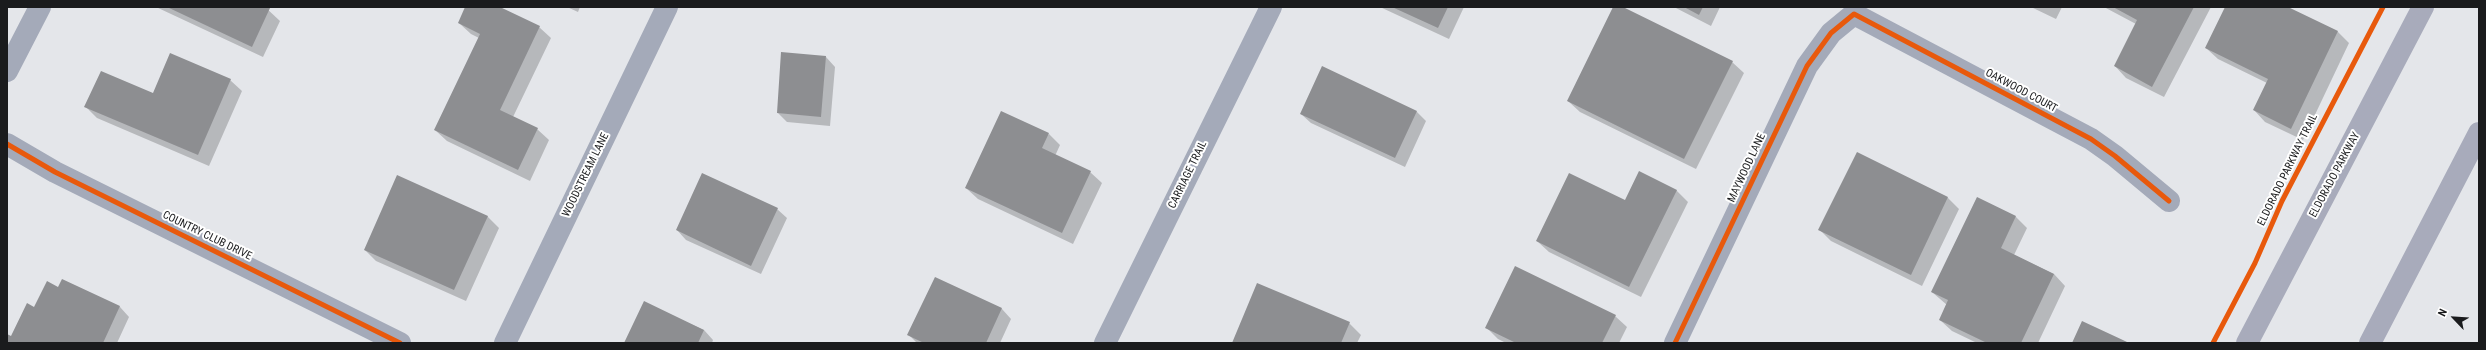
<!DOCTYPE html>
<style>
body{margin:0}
#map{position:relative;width:2486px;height:350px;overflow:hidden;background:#e4e6ea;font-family:"Roboto Condensed",sans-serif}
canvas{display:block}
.frame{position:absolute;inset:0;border:8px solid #1a1b1d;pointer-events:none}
.north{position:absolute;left:2434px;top:298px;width:40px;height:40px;-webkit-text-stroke:3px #fff;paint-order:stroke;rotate:295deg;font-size:11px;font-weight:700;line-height:16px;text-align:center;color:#1a1b1d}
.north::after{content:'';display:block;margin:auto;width:14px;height:18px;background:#1a1b1d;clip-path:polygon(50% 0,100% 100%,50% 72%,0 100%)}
</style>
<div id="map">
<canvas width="2486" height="350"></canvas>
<div class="frame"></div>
<div class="north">N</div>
</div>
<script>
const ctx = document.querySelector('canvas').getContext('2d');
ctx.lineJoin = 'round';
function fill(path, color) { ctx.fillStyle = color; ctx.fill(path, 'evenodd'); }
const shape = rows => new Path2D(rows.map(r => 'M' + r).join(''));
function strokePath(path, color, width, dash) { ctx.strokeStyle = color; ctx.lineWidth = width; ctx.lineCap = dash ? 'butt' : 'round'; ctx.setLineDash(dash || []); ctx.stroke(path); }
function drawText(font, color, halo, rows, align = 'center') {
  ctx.font = font + ' "Roboto Condensed",sans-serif'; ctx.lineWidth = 4; ctx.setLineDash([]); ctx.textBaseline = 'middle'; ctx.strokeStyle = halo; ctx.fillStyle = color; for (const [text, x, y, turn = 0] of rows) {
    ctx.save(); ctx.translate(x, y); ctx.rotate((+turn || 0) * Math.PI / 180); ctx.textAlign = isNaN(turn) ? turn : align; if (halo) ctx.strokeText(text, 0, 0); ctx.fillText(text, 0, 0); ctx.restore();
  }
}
const shadow = shape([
 [156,7,265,7,280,21,263,57],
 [467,7,498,7,539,27,551,38,513,117,537,129,549,140,530,181,447,141,435,130,479,38,471,34,459,23],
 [567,7,580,7,578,12],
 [1380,7,1464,7,1449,39],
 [1614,7,1620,7,1732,62,1744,73,1696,169,1580,112,1568,101],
 [1674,7,1720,7,1711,26],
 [2031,7,2062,7,2056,19],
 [2104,7,2211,7,2164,97,2126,78,2115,66,2136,24],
 [2226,7,2285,7,2338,32,2349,43,2303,140,2265,122,2254,110,2267,83,2218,59,2206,48],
 [826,57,835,67,830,126,787,122,778,113],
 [1322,68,1417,112,1426,121,1405,167,1311,123,1301,114],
 [230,80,242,91,209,166,97,118,86,107],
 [1049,134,1060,145,1055,156,1090,172,1102,183,1073,244,978,199,966,188],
 [1857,153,1948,198,1959,209,1922,286,1831,241,1820,230],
 [1676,190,1688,202,1641,297,1549,252,1537,241,1625,202],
 [1977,198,2016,217,2027,228,2014,255,2054,274,2065,286,2038,343,1977,343,1952,331,1940,320,1947,305,1932,292],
 [777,209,787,218,761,274,686,240,677,230],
 [487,216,499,228,466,301,376,261,365,250],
 [935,278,1002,309,1011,319,1000,343,917,343,909,335],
 [63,280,120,307,129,317,117,343,7,343,7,335,11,337,35,308,59,288],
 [644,303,704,330,713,340,712,343,625,343],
 [1615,316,1627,327,1619,343,1506,343,1498,339,1487,328],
 [1349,323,1361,335,1357,343,1233,343]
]);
const building = shape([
 [167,7,267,7,270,8,252,47],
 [465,7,500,7,540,26,500,110,538,128,518,170,434,130,480,34,458,23],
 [1392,7,1448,7,1438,28],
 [1613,7,1623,7,1733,61,1684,159,1567,101],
 [1684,7,1703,7,1699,15],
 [2113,7,2194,7,2152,87,2114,66,2137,20],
 [2225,7,2288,7,2338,31,2291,129,2253,110,2268,79,2205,48],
 [781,52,826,56,821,117,777,113],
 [170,53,231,79,198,155,84,107,101,71,153,93],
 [1322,66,1417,111,1395,158,1300,114],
 [1001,111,1049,133,1042,148,1091,171,1062,233,965,188],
 [1857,152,1948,197,1911,275,1818,230],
 [1639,171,1677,190,1629,287,1536,241,1569,173,1625,200],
 [702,173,778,208,751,266,676,230],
 [397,175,488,216,454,290,364,250],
 [1977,197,2016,216,2001,248,2054,274,2021,343,1987,343,1939,320,1948,300,1931,292],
 [1515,266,1616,315,1602,343,1516,343,1485,328],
 [935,277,1002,308,986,343,924,343,907,335],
 [62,279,120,306,103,343,7,343,7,334,11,336,27,303,34,307,47,281,58,287],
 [1257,283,1350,322,1341,343,1232,343],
 [644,301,704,330,698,343,624,343],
 [2082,321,2125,341,2129,343,2072,343]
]);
const minor = shape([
 [7,71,40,7],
 [7,144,55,172,400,343],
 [505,343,667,7],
 [1105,343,1271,7],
 [1675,343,1807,66,1831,33,1854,14,2091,139,2115,156,2169,201]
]);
const major = shape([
 [2247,343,2423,7],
 [2370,343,2479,133]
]);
const cycleway = shape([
 [7,144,55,172,400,343],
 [1675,343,1807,66,1831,33,1854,14,2091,139,2115,156,2169,201],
 [2213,343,2255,263,2282,201,2383,7]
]);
const streetNames = [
 ["OAKWOOD COURT",2021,91,28],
 ["MAYWOOD LANE",1747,168,-65],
 ["ELDORADO PARKWAY TRAIL",2288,170,-64],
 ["WOODSTREAM LANE",586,175,-64],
 ["CARRIAGE TRAIL",1188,175,-64],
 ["ELDORADO PARKWAY",2335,175,-62],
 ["COUNTRY CLUB DRIVE",207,236,26]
];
fill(shadow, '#0003');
fill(building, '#8d8e91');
strokePath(minor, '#a4aab9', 22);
strokePath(major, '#a8abbb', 22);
strokePath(cycleway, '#e8590c', 5);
drawText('11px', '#1a1b1d', '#fff', streetNames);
</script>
